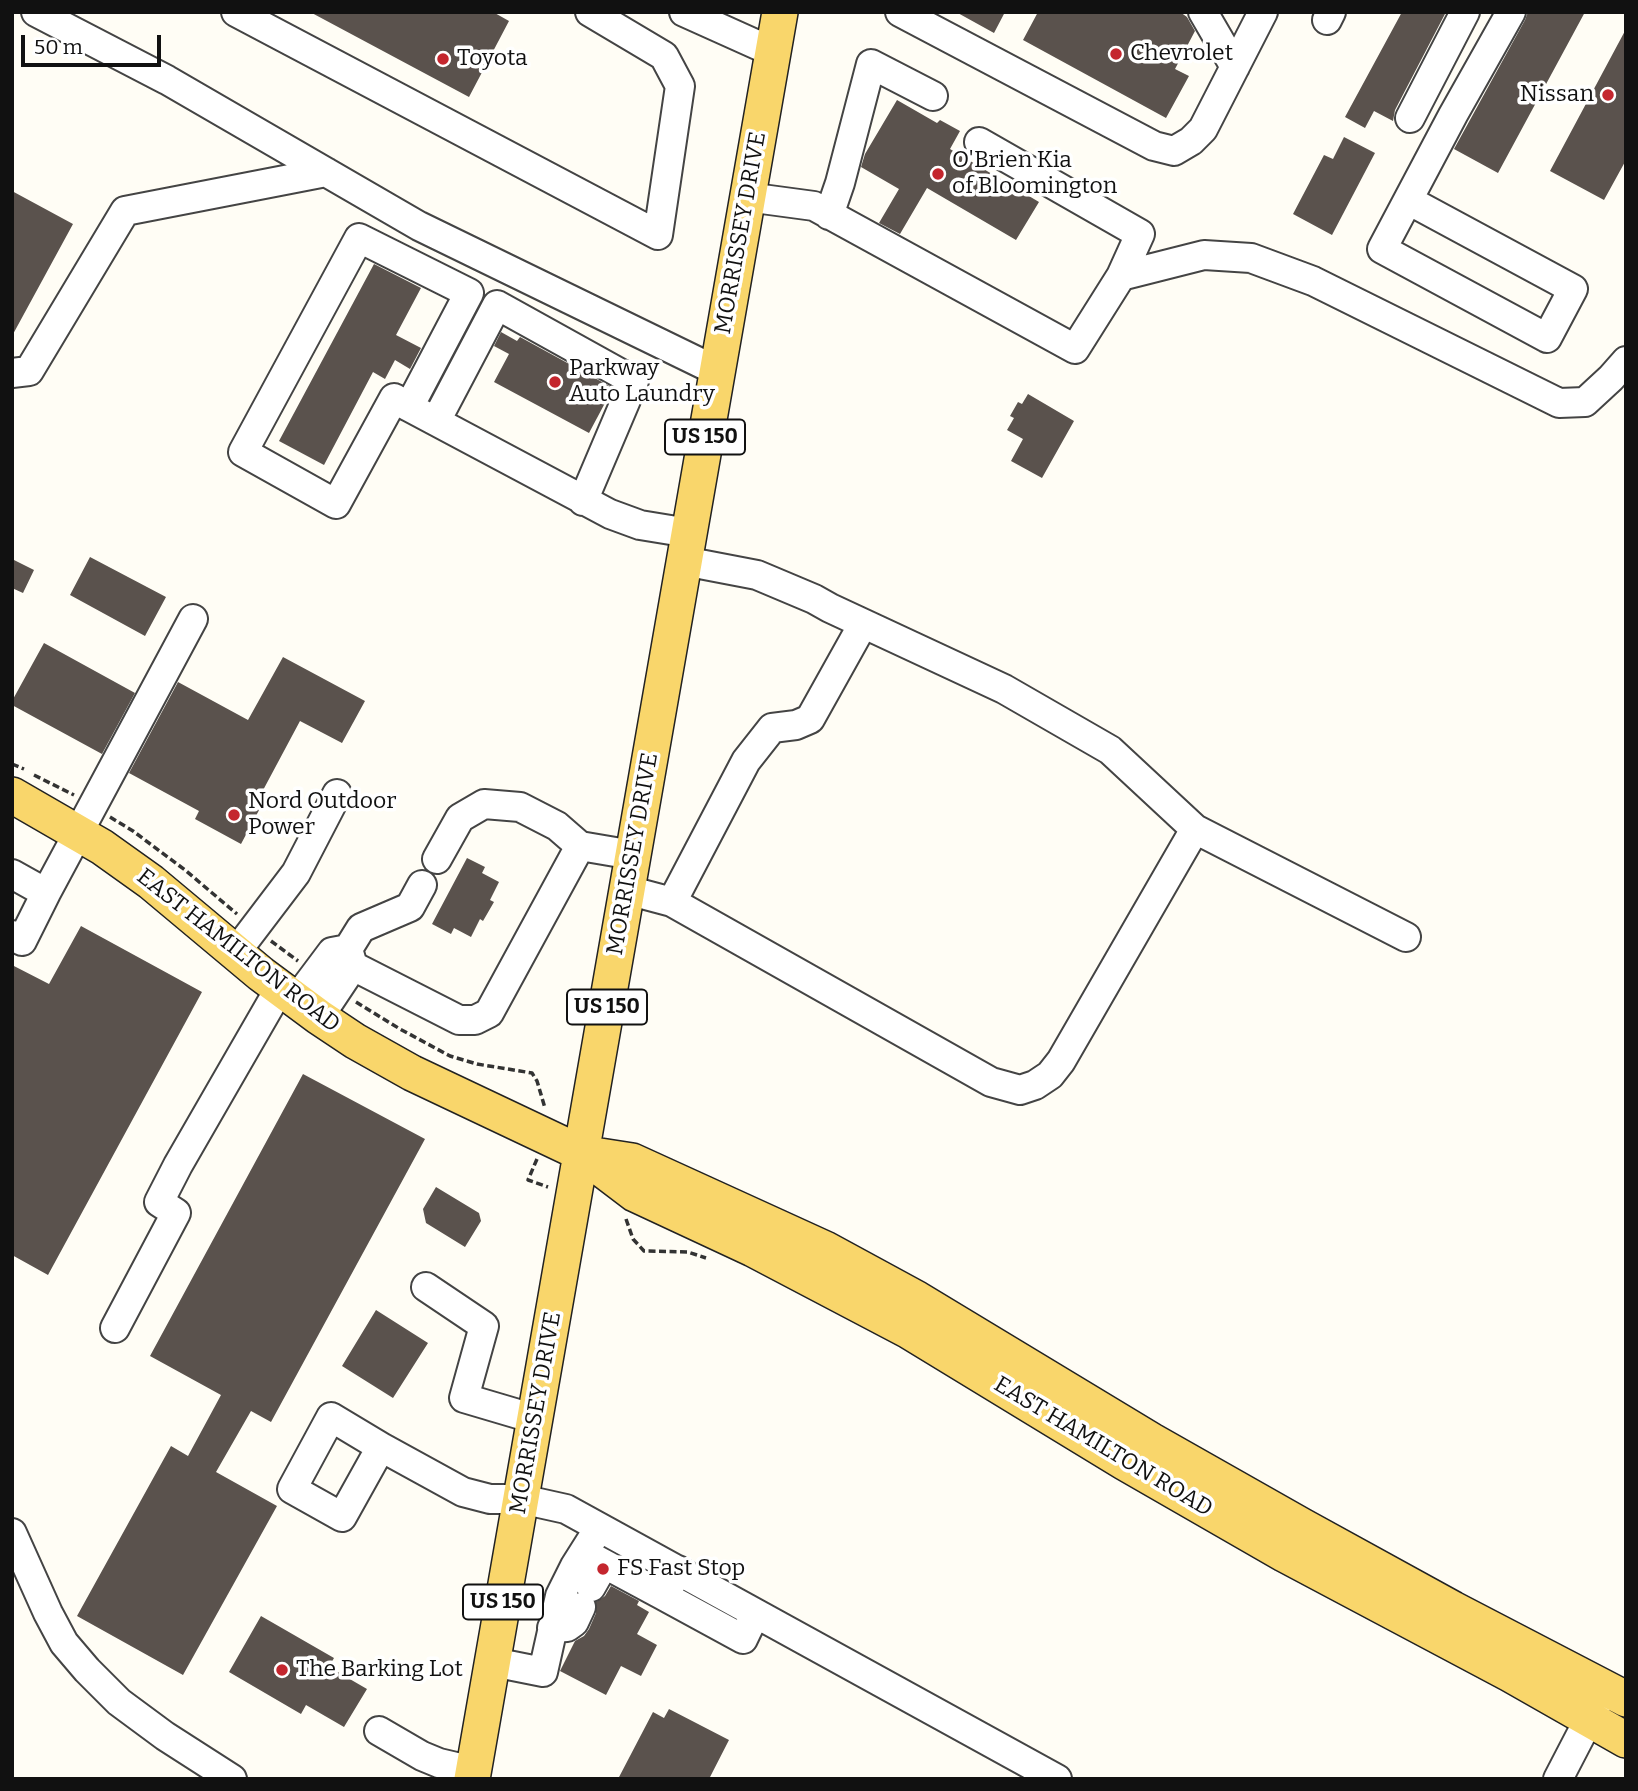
<!DOCTYPE html>
<style>
body{margin:0}
#map{position:relative;width:1638px;height:1791px;overflow:hidden;background:#fffdf5;font-family:Bitter,serif}
canvas{display:block}
.frame{position:absolute;inset:0;border:14px solid #111;pointer-events:none}
.scale{position:absolute;left:21px;top:35px;width:140px;height:32px;box-sizing:border-box;border:4px solid #111;border-top:0;padding-left:9px;font-size:21px;line-height:24px;white-space:nowrap;color:#111;-webkit-text-stroke:5px #fff;paint-order:stroke}
</style>
<div id="map">
<canvas width="1638" height="1791"></canvas>
<div class="frame"></div>
<div class="scale">50 m</div>
</div>
<script>
const ctx = document.querySelector('canvas').getContext('2d');
ctx.lineJoin = 'round';
function fill(path, color) { ctx.fillStyle = color; ctx.fill(path, 'evenodd'); }
const shape = rows => new Path2D(rows.map(r => 'M' + r).join(''));
function strokePath(path, color, width, dash) { ctx.strokeStyle = color; ctx.lineWidth = width; ctx.lineCap = dash ? 'butt' : 'round'; ctx.setLineDash(dash || []); ctx.stroke(path); }
function drawText(font, color, halo, rows, align = 'center') {
  ctx.font = font + ' Bitter,serif'; ctx.lineWidth = 7; ctx.setLineDash([]); ctx.textBaseline = 'middle'; ctx.strokeStyle = halo; ctx.fillStyle = color; for (const [text, x, y, turn = 0] of rows) {
    ctx.save(); ctx.translate(x, y); ctx.rotate((+turn || 0) * Math.PI / 180); ctx.textAlign = isNaN(turn) ? turn : align; if (halo) ctx.strokeText(text, 0, 0); ctx.fillText(text, 0, 0); ctx.restore();
  }
}
const building = shape([
 [310,12,493,12,509,21,469,97],
 [956,12,1005,12,994,33],
 [1038,12,1180,12,1187,17,1195,31,1175,69,1189,76,1166,118,1023,40],
 [1402,12,1446,12,1395,110,1393,121,1374,111,1365,128,1345,117],
 [1528,12,1585,12,1498,173,1454,149,1525,20],
 [1626,29,1626,160,1604,200,1550,171],
 [897,100,937,123,940,120,960,131,950,149,1039,202,1016,240,927,188,900,234,879,223,899,189,861,167,865,154],
 [1344,137,1375,153,1332,235,1293,214,1324,155,1333,159],
 [12,191,73,224,12,336],
 [374,264,421,288,396,335,421,348,410,369,395,360,385,379,373,372,324,465,279,441],
 [501,332,517,341,520,337,613,388,589,433,494,382,509,354,494,346],
 [1028,394,1074,421,1042,478,1011,461,1023,439,1007,430,1014,418,1010,416,1018,402,1022,404],
 [90,557,166,597,145,636,70,595],
 [12,559,34,570,23,593,12,588],
 [44,643,135,693,102,754,12,705,12,701],
 [283,657,365,701,342,743,300,721,261,794,266,797,241,844,195,819,199,811,129,773,178,682,248,720],
 [467,858,485,867,482,873,499,882,490,900,494,902,483,921,480,919,471,937,454,928,451,934,432,924],
 [81,926,202,992,48,1275,12,1255,12,965,49,984],
 [303,1074,425,1139,271,1422,251,1411,216,1472,277,1506,183,1675,77,1616,171,1446,188,1456,221,1395,150,1356],
 [436,1187,479,1213,481,1221,465,1247,426,1223,423,1209],
 [376,1310,428,1343,393,1398,342,1366],
 [611,1586,639,1601,637,1605,649,1612,637,1634,657,1645,641,1676,621,1666,606,1695,560,1671,575,1641,584,1636,589,1629,596,1613,596,1602,605,1596],
 [261,1616,334,1658,329,1667,367,1689,344,1727,306,1705,301,1714,229,1672],
 [669,1709,729,1740,709,1779,618,1779,653,1712,664,1718]
]);
const path = shape([
 [12,764,24,769],
 [34,775,74,795],
 [110,817,133,831,185,870,237,914],
 [271,941,298,961],
 [356,1002,400,1029,450,1056,477,1064,532,1073,537,1081,545,1108],
 [537,1159,528,1180,548,1187],
 [626,1219,633,1239,644,1251,688,1252,706,1258]
]);
const minor = shape([
 [36,12,167,80,419,226,717,371],
 [236,12,658,235,680,86,664,56,590,12],
 [684,12,773,52],
 [900,12,1154,146,1174,151,1191,141,1203,129,1263,12],
 [1203,12,1235,67],
 [1327,20,1331,12],
 [1410,118,1465,12],
 [979,142,1140,234,1121,276],
 [747,197,814,206,1075,349,1121,276,1204,255,1251,258,1313,281,1559,403,1585,402,1611,378,1626,361],
 [1408,200,1573,289,1547,338,1382,249,1453,115,1511,12],
 [829,215,840,183,871,64,933,96],
 [12,373,29,371,125,211,326,172],
 [409,407,394,398,336,504,243,452,359,238,469,293,409,407,610,514,640,525,689,533],
 [436,421,497,305,634,381,583,501],
 [684,561,757,575,814,599,830,608,1004,689,1110,750,1195,829,1406,937],
 [437,859,460,818,484,804,520,807,557,826,580,846],
 [12,874,46,893,193,619],
 [627,890,672,902,991,1082,1020,1090,1035,1085,1050,1075,1061,1061,1195,829],
 [672,902,746,761,772,728,796,725,810,719,863,624],
 [12,935,22,941,46,893],
 [348,949,361,928,410,907,422,885],
 [236,952,296,873,337,794],
 [353,966,459,1020,475,1020,489,1013,580,846,633,855],
 [296,1000,332,952,348,949,353,966,319,1017],
 [426,1287,484,1326,464,1398,535,1419],
 [115,1328,176,1213,159,1202,178,1165,280,988],
 [381,1447,331,1417,292,1489,342,1517,381,1447,463,1492,490,1499,521,1499,566,1509,1057,1779],
 [12,1533,48,1613,64,1643,87,1670,119,1702,165,1736,232,1779],
 [584,1553,664,1596,678,1570],
 [591,1587,604,1564],
 [664,1596,743,1639,755,1614],
 [552,1628,567,1627,574,1622,581,1607],
 [493,1662,543,1672,560,1596,575,1566,599,1528],
 [379,1731,422,1756,439,1763,473,1771],
 [1558,1779,1599,1700]
]);
const major = shape([
 [12,795,102,847,151,882,261,974,319,1017,355,1041,412,1073,581,1153,635,1194,753,1249,909,1331,1124,1462,1284,1554,1510,1674,1626,1740],
 [587,1154,632,1161,825,1249,917,1299,1152,1441,1302,1526,1453,1609,1626,1699],
 [472,1779,780,12]
]);
const markers = [
 [1116,54,7,"#c4262e"],
 [443,59,7,"#c4262e"],
 [1608,95,7,"#c4262e"],
 [938,174,7,"#c4262e"],
 [555,382,7,"#c4262e"],
 [234,815,7,"#c4262e"],
 [603,1569,7,"#c4262e"],
 [282,1670,7,"#c4262e"]
];
const shields = [
 [705,437,80],
 [607,1007,80],
 [503,1602,80]
];
const shieldNames = [
 ["US 150",705,437],
 ["US 150",607,1007],
 ["US 150",503,1602]
];
const poiNames = [
 ["Chevrolet",1130,54],
 ["Toyota",457,59],
 ["Nissan",1594,95,"right"],
 ["O'Brien Kia",952,161],
 ["of Bloomington",952,187],
 ["Parkway",569,369],
 ["Auto Laundry",569,395],
 ["Nord Outdoor",248,802],
 ["Power",248,828],
 ["FS Fast Stop",617,1569],
 ["The Barking Lot",296,1670]
];
const streetNames = [
 ["MORRISSEY DRIVE",741,233,-80],
 ["MORRISSEY DRIVE",633,854,-80],
 ["EAST HAMILTON ROAD",238,951,38],
 ["MORRISSEY DRIVE",536,1413,-80],
 ["EAST HAMILTON ROAD",1103,1447,31]
];
fill(building, '#5a524d');
strokePath(minor, '#444', 32);
strokePath(major, '#222', 38);
strokePath(path, '#333', 3.5, [7, 3.5]);
strokePath(minor, '#fff', 28);
strokePath(major, '#f9d66b', 35);
for (const [x, y, r, color] of markers) { const dot = new Path2D(); dot.arc(x, y, r, 0, 2 * Math.PI); ctx.fillStyle = color; ctx.fill(dot); strokePath(dot, '#fff', 2.5); }
for (const [x, y, w] of shields) { const box = new Path2D(); box.roundRect(x - w / 2, y - 17.5, w, 35, 5); ctx.fillStyle = '#fff'; ctx.fill(box); strokePath(box, '#111', 2); }
drawText('bold 21px', '#111', null, shieldNames);
drawText('23px', '#111', '#fff', poiNames, 'left');
drawText('23px', '#111', '#fff', streetNames);
</script>
